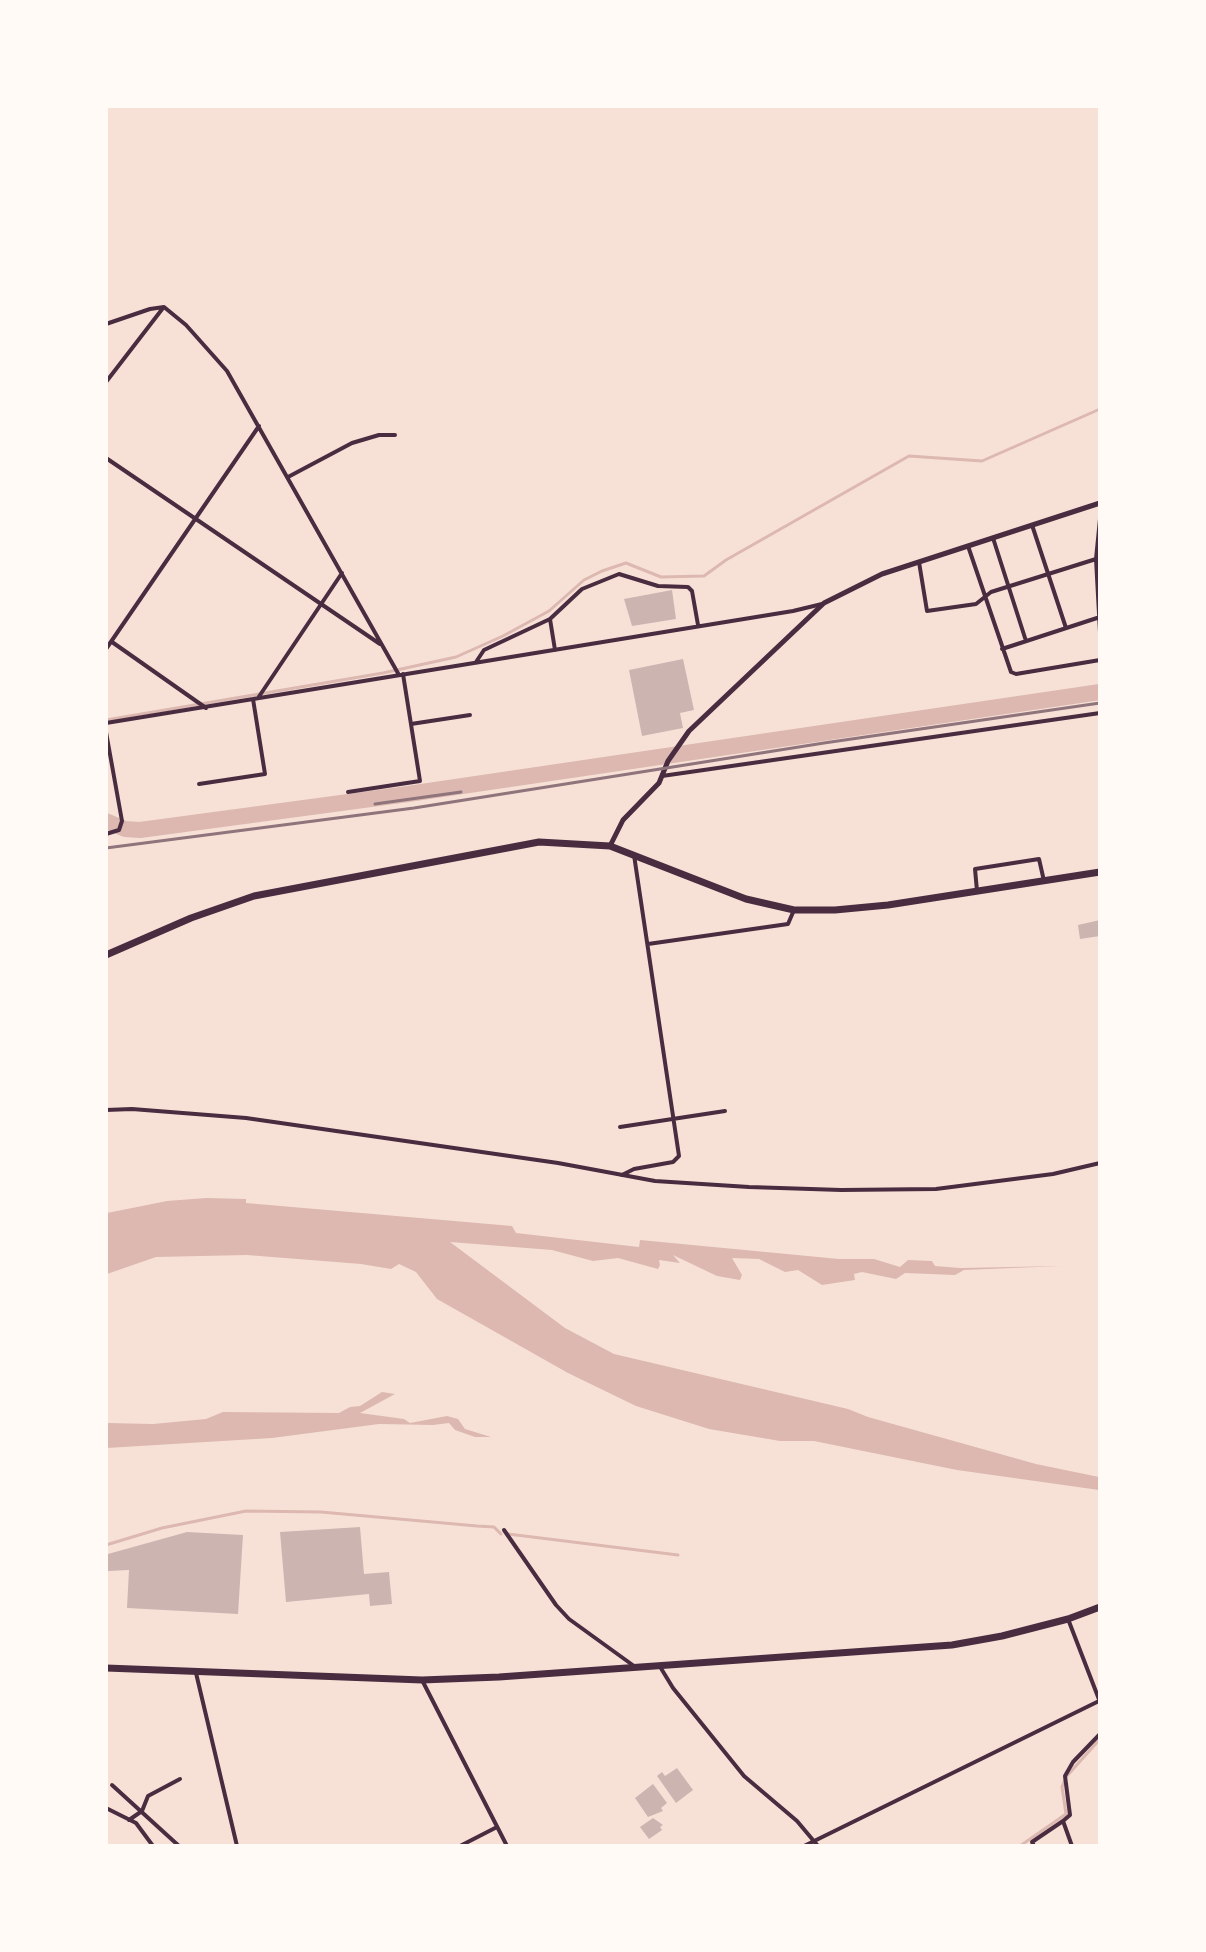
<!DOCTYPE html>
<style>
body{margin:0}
#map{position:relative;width:1206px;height:1952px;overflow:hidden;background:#f7e1d7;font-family:"Titillium Web",sans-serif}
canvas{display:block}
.frame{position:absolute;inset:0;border:108px solid #fffaf5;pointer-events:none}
</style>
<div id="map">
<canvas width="1206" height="1952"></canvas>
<div class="frame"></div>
</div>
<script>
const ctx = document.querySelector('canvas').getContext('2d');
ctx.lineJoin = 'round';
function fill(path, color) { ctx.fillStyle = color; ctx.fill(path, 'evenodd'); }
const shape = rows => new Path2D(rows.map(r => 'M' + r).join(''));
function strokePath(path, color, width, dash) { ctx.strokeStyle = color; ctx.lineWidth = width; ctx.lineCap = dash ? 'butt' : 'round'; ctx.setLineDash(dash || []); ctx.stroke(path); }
const water = shape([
 [206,1198,246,1199,246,1203,512,1226,516,1233,639,1247,640,1240,839,1259,874,1259,900,1267,908,1260,932,1261,935,1266,960,1268,1062,1266,964,1270,955,1275,905,1273,896,1279,862,1272,854,1274,855,1280,822,1285,798,1270,785,1272,759,1259,732,1258,742,1275,740,1280,717,1276,673,1255,680,1263,659,1260,660,1265,658,1269,618,1258,593,1261,552,1250,450,1242,565,1328,614,1354,848,1409,868,1417,1036,1464,1099,1477,1099,1490,957,1470,814,1441,780,1441,709,1429,636,1406,568,1373,437,1299,416,1272,399,1264,391,1269,361,1264,247,1255,156,1257,107,1274,107,1213,167,1201],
 [382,1392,395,1394,360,1413,404,1419,410,1423,447,1416,458,1419,465,1429,491,1437,475,1437,455,1430,449,1423,433,1425,379,1424,272,1438,107,1448,107,1423,153,1424,206,1419,223,1412,339,1413,350,1407,360,1406]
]);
const stream = shape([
 [106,720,383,673,456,657,503,636,549,611,584,580,602,571,626,563,661,577,704,576,726,560,909,456,982,461,1100,409],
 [508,1534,678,1555],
 [106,1545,162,1528,246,1511,321,1512,477,1526,494,1527,501,1534],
 [1020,1846,1066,1814,1062,1787,1066,1777,1100,1739]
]);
const river = shape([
 [106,821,125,829,140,830,408,794,1100,692]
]);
const building = shape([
 [672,590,676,619,632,626,624,599],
 [683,659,694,710,680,713,683,728,642,736,629,670],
 [1100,920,1100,936,1080,939,1078,925],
 [360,1527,364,1574,389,1572,392,1604,370,1606,369,1594,286,1602,280,1532],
 [187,1532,243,1535,238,1614,127,1608,129,1570,108,1571,108,1554],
 [677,1768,693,1790,676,1803,657,1776,662,1772,665,1776],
 [653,1784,667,1803,661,1808,663,1811,648,1817,635,1798],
 [653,1818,663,1825,660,1827,662,1830,649,1839,640,1827]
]);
const minor = shape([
 [106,324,150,309,164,307,186,325,227,371,399,675],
 [106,382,163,308],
 [106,458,380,644],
 [288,477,352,443,379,435,395,435],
 [1100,519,1096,559,1100,632],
 [1032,525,1066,628],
 [993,538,1026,641],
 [968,546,1011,672,1016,674,1100,660],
 [919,562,927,611,976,604,991,592,1096,559],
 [550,619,555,650],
 [112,642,206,708],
 [106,649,259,426],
 [1002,649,1097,618],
 [476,662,484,650,550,619,582,589,619,574,658,586,688,587,692,591,698,625],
 [258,698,342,573],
 [106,723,793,611,822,604],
 [411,724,470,715],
 [106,732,122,821,119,830,106,834],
 [662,776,1100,713],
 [199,784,265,774,253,699],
 [348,792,420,781,403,674],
 [977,891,975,869,1039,859,1044,881],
 [648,944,788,924,794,910],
 [106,1110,132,1109,246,1118,558,1163,655,1181,749,1187,841,1190,936,1189,1053,1174,1100,1163],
 [620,1127,725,1111],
 [622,1175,634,1169,673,1162,679,1156,634,855],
 [504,1530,556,1605,569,1619,634,1666],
 [1068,1619,1100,1702],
 [659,1665,673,1688,744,1776,797,1821,818,1846],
 [196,1673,237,1846],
 [422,1680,507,1846],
 [112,1785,179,1846],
 [106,1808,136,1823,153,1846],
 [129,1820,142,1811,148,1796,180,1779],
 [460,1846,497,1827],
 [804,1846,1099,1701],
 [1034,1846,1032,1842,1063,1821],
 [1072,1846,1063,1821,1070,1815,1065,1776,1073,1762,1100,1734]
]);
const tertiary = shape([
 [610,846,623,820,659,783,668,761,689,731,824,603,882,574,1100,503]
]);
const trunk = shape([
 [106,955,191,918,254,896,539,842,610,846,746,899,794,910,835,910,888,905,1100,872],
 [106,1668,422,1680,499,1677,952,1645,1002,1636,1068,1619,1100,1607]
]);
const rail = shape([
 [375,804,461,792],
 [106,848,414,808,824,743,1100,703]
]);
fill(water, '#dcb8b0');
strokePath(stream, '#dcb8b0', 3);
strokePath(river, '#dcb8b0', 16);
fill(building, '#ccb4b1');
strokePath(minor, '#4a2c40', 4);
strokePath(tertiary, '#4a2c40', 5);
strokePath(trunk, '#4a2c40', 7);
strokePath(rail, '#8f747c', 3);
</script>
